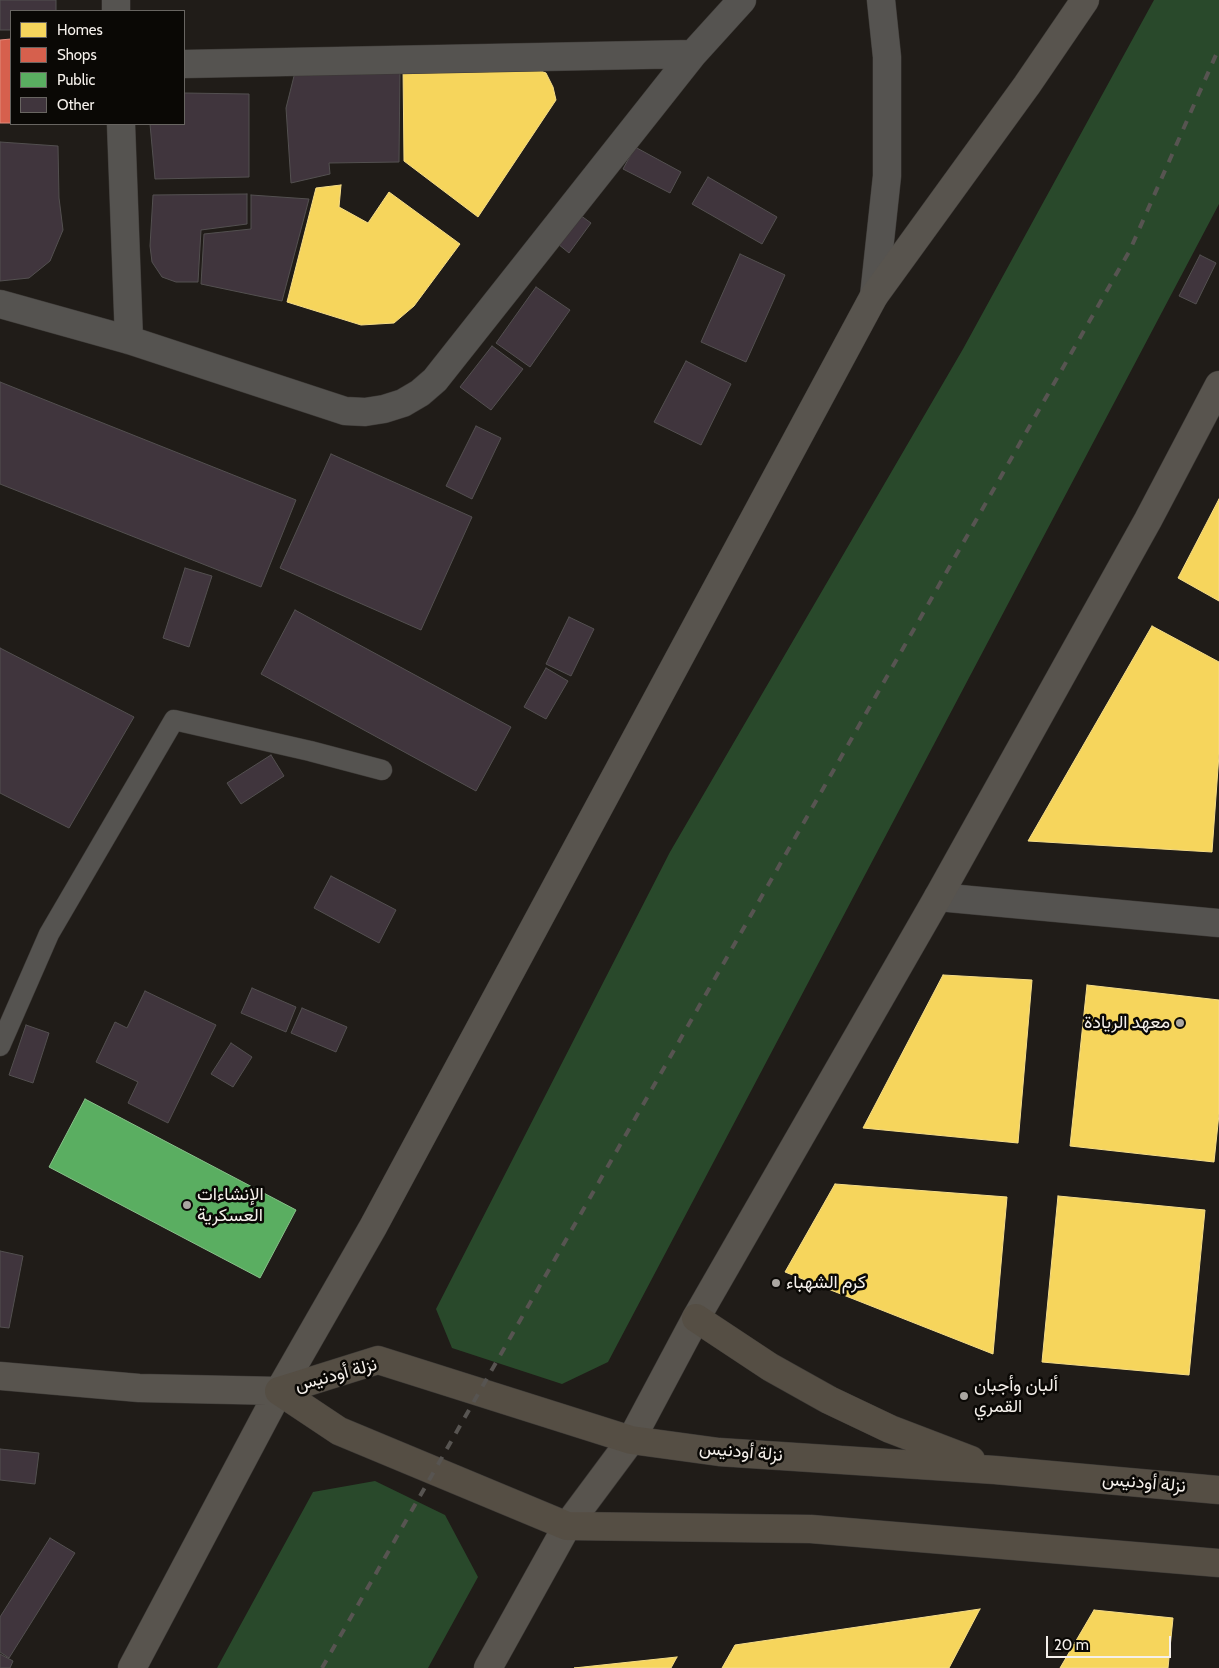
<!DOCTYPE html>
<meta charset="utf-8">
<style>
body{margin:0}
#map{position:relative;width:1219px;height:1668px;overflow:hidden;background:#201c18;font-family:Cabin,sans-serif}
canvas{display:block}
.legend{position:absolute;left:10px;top:10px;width:175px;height:115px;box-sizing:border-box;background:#0a0805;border:1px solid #686561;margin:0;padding:6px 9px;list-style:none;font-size:15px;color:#f5f0eb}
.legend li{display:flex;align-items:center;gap:10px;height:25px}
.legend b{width:25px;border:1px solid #686561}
.scale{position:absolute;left:1046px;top:1636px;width:125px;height:22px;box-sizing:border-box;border:2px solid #f5f0eb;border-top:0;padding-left:6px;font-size:15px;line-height:18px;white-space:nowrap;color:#f5f0eb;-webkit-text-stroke:4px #0a0805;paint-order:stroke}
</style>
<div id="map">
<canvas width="1219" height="1668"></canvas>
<ul class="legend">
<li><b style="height:14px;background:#f6d55c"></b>Homes</li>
<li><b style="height:14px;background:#d6604d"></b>Shops</li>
<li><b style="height:14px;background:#5aae61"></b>Public</li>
<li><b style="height:14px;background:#40353d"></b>Other</li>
</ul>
<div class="scale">20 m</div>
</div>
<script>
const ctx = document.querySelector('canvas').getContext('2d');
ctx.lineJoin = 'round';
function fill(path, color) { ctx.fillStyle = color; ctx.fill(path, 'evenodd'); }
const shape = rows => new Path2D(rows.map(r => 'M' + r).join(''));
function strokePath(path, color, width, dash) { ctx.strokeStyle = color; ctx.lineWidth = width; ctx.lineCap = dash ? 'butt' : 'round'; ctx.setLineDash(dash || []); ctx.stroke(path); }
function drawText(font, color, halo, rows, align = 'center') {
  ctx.font = font + ' Cabin,Vazirmatn,sans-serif'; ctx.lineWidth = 5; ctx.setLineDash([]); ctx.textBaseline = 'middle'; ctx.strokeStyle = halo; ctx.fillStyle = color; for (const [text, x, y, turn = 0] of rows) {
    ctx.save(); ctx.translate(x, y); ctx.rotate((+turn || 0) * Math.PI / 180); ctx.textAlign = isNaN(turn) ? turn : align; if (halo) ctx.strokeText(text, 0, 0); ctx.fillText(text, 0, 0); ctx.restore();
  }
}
const green = shape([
 [1154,0,1219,0,1219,204,608,1362,562,1384,452,1348,436,1309,670,852,963,349],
 [375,1481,445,1515,478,1577,428,1668,217,1668,313,1492]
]);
const homes = shape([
 [523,64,546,73,553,87,556,100,478,217,404,161,403,66,523,64],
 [341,185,339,207,368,223,389,192,460,244,414,306,394,323,361,325,287,302,316,188,341,185],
 [1219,499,1219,601,1178,578,1219,499],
 [1152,626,1219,662,1219,754,1212,852,1028,841,1152,626],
 [943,975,1032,980,1018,1143,863,1128,943,975],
 [1087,985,1219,1000,1219,1114,1214,1162,1070,1146,1087,985],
 [835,1184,1007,1197,993,1354,785,1272,835,1184],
 [1058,1196,1205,1210,1189,1375,1042,1362,1058,1196],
 [980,1609,949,1668,722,1668,735,1645,980,1609],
 [1094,1610,1173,1618,1168,1668,1060,1668,1094,1610],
 [677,1657,671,1668,574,1668,677,1657]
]);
const shops = shape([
 [11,39,11,123,0,123,0,40,11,39]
]);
const public = shape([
 [85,1099,296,1210,260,1278,49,1167,85,1099]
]);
const building = shape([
 [0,0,56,0,56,11,11,11,11,30,0,30,0,0],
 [400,66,399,162,329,163,330,174,291,183,286,108,296,68,400,66],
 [184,93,249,94,249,177,155,179,150,124,184,124,184,93],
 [0,142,58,146,59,198,63,230,50,261,29,278,0,281,0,142],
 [635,147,681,172,670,193,623,169,635,147],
 [708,177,777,217,762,244,692,204,708,177],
 [247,194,247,224,201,230,198,282,176,282,162,277,152,262,150,246,153,195,247,194],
 [251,195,309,199,282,301,201,284,204,234,251,229,251,195],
 [580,215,591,223,569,253,558,244,580,215],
 [740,254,785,275,746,362,701,342,740,254],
 [1200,255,1216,263,1196,304,1179,296,1200,255],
 [536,287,570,310,530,367,496,343,536,287],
 [492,346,523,369,491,410,460,387,492,346],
 [686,361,731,384,701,445,654,422,686,361],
 [0,382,296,500,261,587,0,484,0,382],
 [476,426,501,438,472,499,446,486,476,426],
 [331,454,472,517,421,630,280,568,331,454],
 [185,568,212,576,189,647,163,638,185,568],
 [295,610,511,727,476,791,261,674,295,610],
 [569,617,594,629,571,676,546,664,569,617],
 [0,648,134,717,69,828,0,793,0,648],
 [546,668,568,681,546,719,524,707,546,668],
 [271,755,284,776,241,804,227,783,271,755],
 [331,876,396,910,379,943,314,908,331,876],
 [252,988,296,1007,286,1032,241,1013,252,988],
 [145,991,216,1025,168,1123,128,1103,138,1082,96,1062,115,1022,127,1028,145,991],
 [302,1008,347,1027,336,1052,291,1033,302,1008],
 [26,1025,49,1033,33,1083,9,1075,26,1025],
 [231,1043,252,1057,233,1087,211,1074,231,1043],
 [0,1251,23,1256,9,1328,0,1327,0,1251],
 [0,1449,39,1453,35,1484,0,1480,0,1449],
 [50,1538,75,1553,9,1658,0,1652,0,1617,50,1538],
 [0,1654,13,1661,10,1668,0,1668,0,1654]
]);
const service = shape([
 [0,1046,49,934,174,720,310,751,382,770]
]);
const minor = shape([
 [116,0,116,11],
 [184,64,693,54],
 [121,124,129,340],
 [874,296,887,176,887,57,881,0],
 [0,304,129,340,345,411,365,412,384,409,403,403,420,393,435,380,693,54,742,0]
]);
const tertiary = shape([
 [938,897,1219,923]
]);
const secondary = shape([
 [0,1376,139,1388,279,1391],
 [132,1668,279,1391,373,1227,874,296,1027,85,1085,0],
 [488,1668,567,1526,631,1440,696,1318,938,897,1148,520,1219,385]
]);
const primary = shape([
 [696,1318,770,1367,829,1400,890,1429,971,1460],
 [279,1391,339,1431,567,1526,811,1529,1219,1563],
 [279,1391,378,1360,631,1440,719,1452,995,1470,1219,1490]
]);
const rail = shape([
 [322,1668,1130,250,1219,48]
]);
const markers = [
 [1180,1023,5,"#aaa6a1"],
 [187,1205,5,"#aaa6a1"],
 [776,1283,5,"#aaa6a1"],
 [964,1396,5,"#aaa6a1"]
];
const poiNames = [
 ["معهد الريادة",1170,1023,"right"],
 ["الإنشاءات",197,1195],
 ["العسكرية",197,1216],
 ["كرم الشهباء",786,1283],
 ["ألبان وأجبان",974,1386],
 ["القمري",974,1407]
];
const streetNames = [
 ["نزلة أودنيس",336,1375,-15],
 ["نزلة أودنيس",741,1452,5],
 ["نزلة أودنيس",1144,1483,5]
];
fill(green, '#29492b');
fill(homes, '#f6d55c');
strokePath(homes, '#f6dd87', 1);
fill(shops, '#d6604d');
strokePath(shops, '#df8b7c', 1);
fill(public, '#5aae61');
strokePath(public, '#88c28a', 1);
fill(building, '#40353d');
strokePath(building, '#535050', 1);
strokePath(service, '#3c3936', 21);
strokePath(minor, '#3c3936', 29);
strokePath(tertiary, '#3c3936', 29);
strokePath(secondary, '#3c3936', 29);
strokePath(primary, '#3c3936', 29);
strokePath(service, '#555350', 20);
strokePath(minor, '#555350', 28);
strokePath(tertiary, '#555350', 28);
strokePath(secondary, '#58544e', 28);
strokePath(primary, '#554e44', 28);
strokePath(rail, '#575451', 4, [9, 9]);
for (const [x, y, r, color] of markers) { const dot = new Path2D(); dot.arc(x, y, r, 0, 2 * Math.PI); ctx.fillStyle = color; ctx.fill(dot); strokePath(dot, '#0a0805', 2); }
drawText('18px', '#f5f0eb', '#0a0805', poiNames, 'left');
drawText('18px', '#f5f0eb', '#0a0805', streetNames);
</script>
